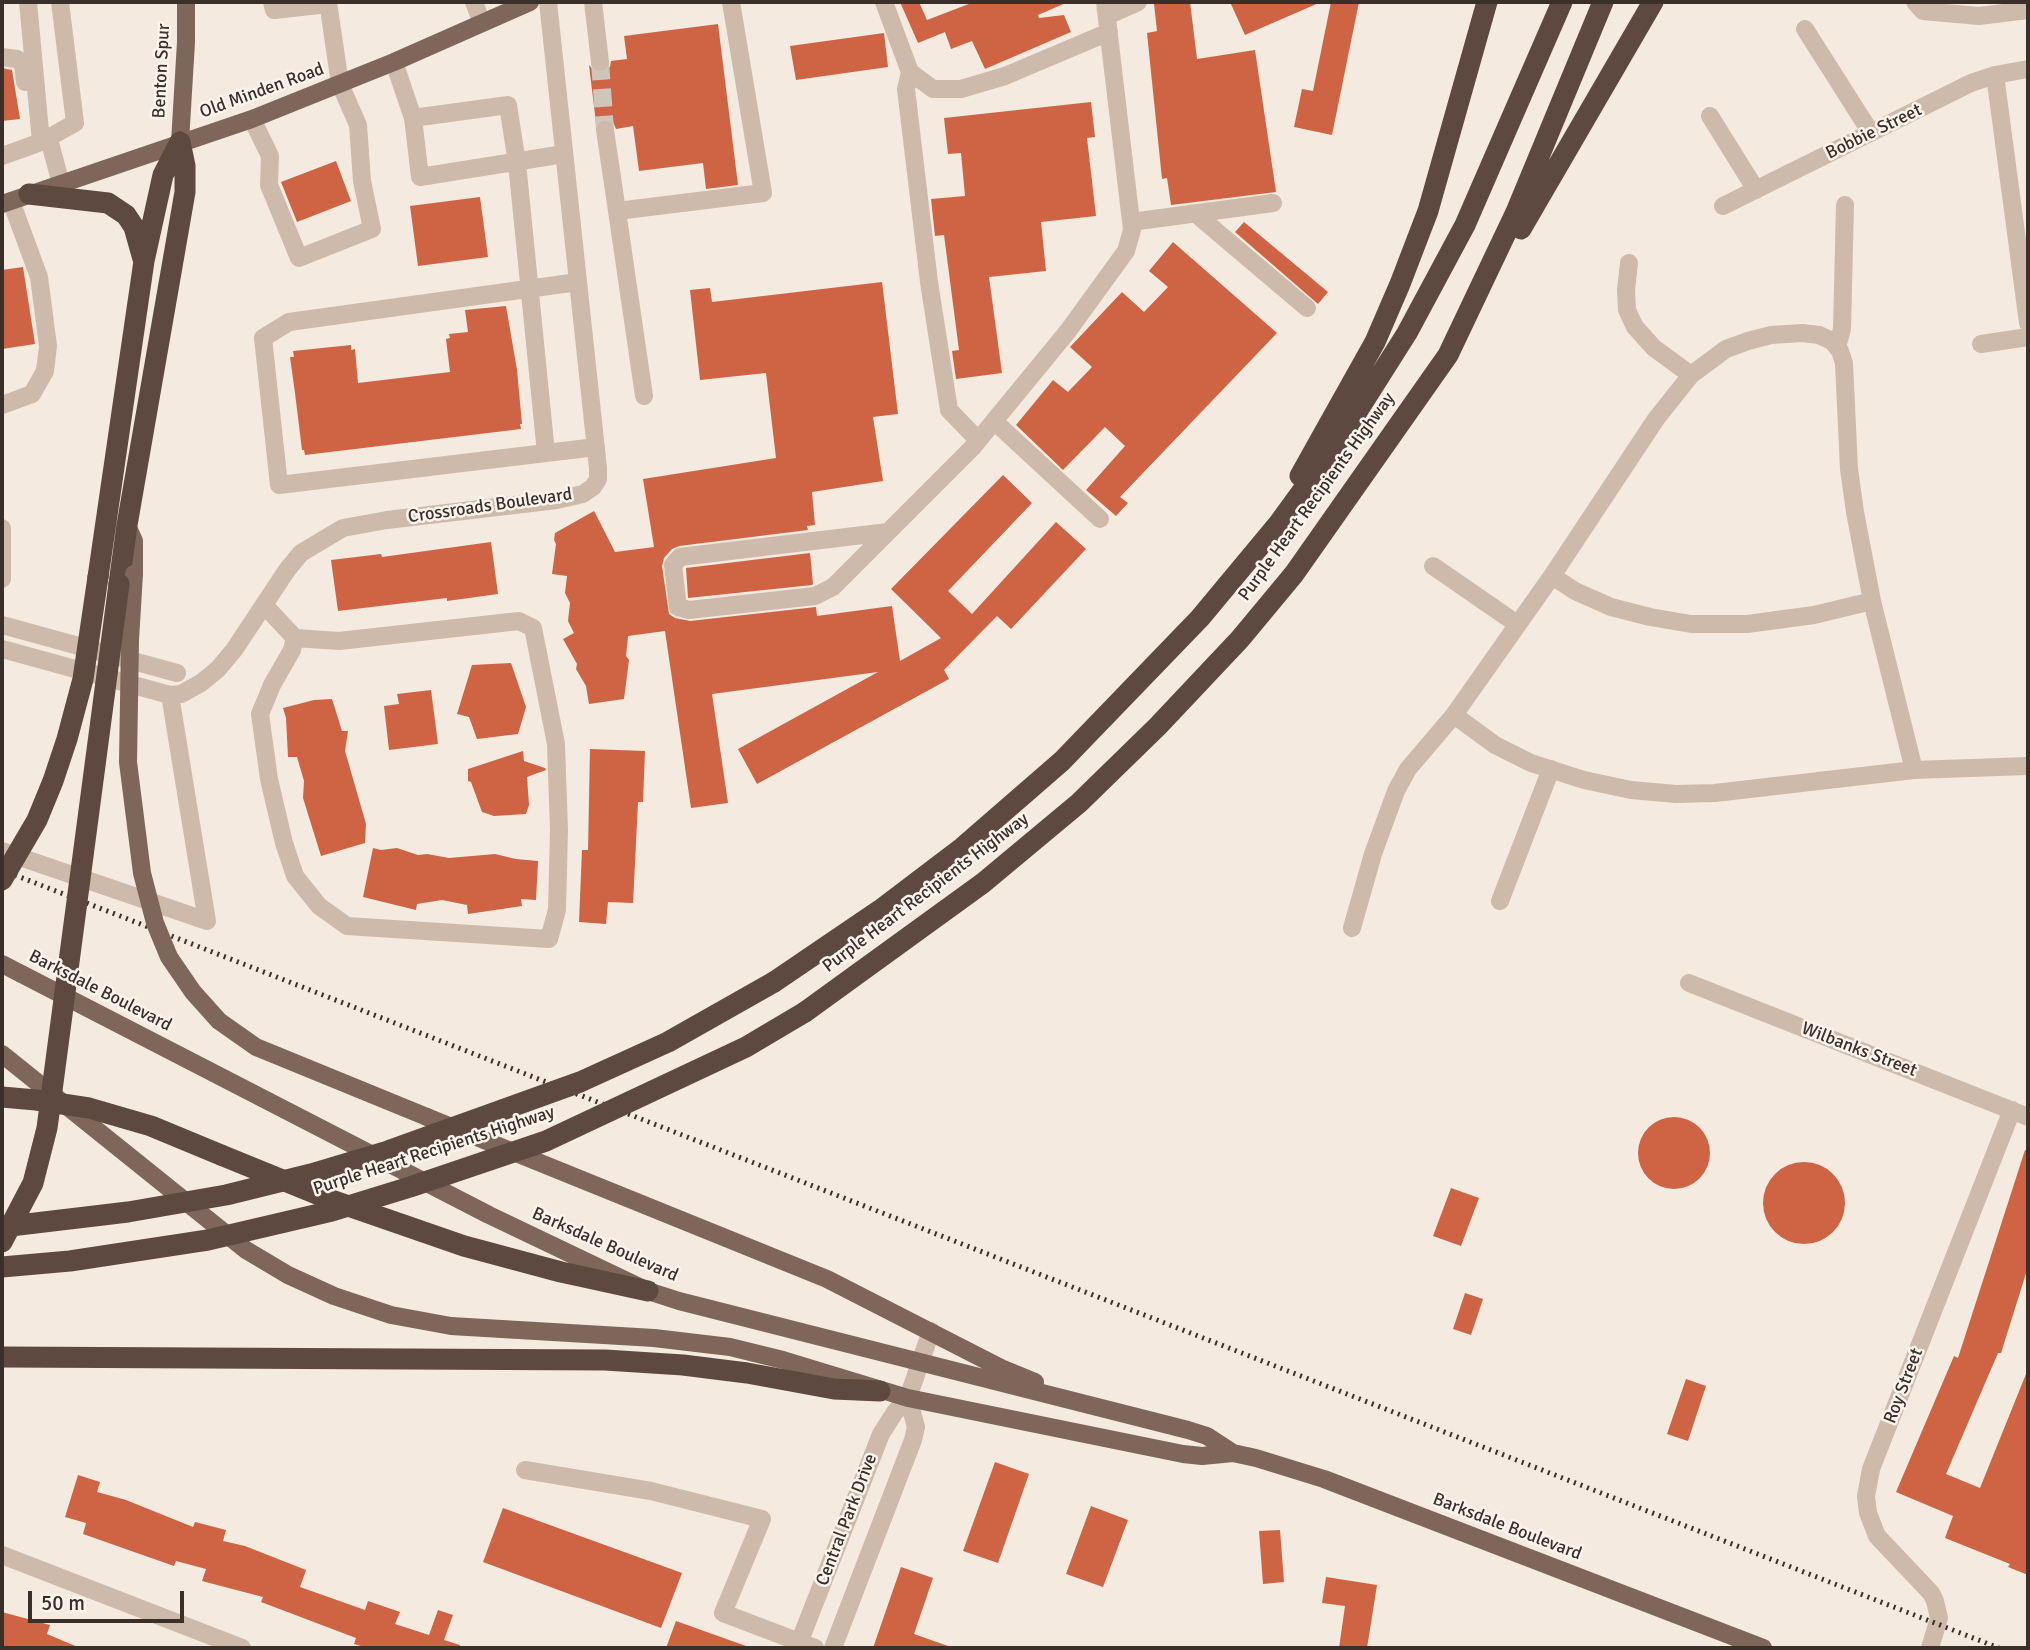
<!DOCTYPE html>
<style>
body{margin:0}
#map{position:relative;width:2030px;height:1650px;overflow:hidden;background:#f5eadf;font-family:Signika,sans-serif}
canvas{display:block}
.frame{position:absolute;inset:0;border:4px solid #3b2f2a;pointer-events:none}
.scale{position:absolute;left:28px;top:1591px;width:156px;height:32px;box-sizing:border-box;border:4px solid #3b2f2a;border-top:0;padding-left:9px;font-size:21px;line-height:24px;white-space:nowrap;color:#3b2f2a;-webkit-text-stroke:5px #fbf4ec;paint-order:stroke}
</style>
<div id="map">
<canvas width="2030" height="1650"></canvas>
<div class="frame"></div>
<div class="scale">50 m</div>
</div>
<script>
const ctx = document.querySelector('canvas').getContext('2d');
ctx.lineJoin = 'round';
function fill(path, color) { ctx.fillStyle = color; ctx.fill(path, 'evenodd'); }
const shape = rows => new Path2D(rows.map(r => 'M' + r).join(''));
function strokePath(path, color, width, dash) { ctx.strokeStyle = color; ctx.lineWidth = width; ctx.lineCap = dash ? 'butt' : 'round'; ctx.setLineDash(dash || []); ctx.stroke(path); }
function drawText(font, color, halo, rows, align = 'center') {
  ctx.font = font + ' Signika,sans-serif'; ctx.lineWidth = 5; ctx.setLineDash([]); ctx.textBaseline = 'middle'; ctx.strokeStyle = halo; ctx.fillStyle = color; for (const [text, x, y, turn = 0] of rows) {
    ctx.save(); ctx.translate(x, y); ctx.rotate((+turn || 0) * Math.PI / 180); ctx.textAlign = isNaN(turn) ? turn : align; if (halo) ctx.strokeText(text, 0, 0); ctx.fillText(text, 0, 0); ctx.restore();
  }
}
const building = shape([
 [900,2,919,2,927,20,974,2,1068,2,1038,15,1039,18,1064,15,1071,32,985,69,972,41,951,49,945,32,918,43],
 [1169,2,1190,2,1197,59,1255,50,1276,192,1171,205,1167,178,1162,179,1147,33,1157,31,1154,4],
 [1230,2,1321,2,1245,35],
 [1331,2,1359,2,1332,135,1294,127,1302,89,1313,91],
 [718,24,738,185,706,189,703,163,639,171,633,126,616,129,613,122,604,119,596,123,589,65,595,72,602,73,610,67,611,61,627,59,624,36],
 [884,33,888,67,796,80,790,46],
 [2,68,12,70,20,119,2,121],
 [1091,102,1095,137,1087,138,1096,216,1041,222,1046,271,989,277,1002,373,956,379,952,351,959,350,944,235,935,236,931,199,965,196,961,153,948,154,944,118],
 [336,161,351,201,297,222,281,182],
 [480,197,488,257,418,266,410,206],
 [1244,222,1328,292,1318,304,1235,232],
 [1173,242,1277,333,1120,497,1128,503,1116,516,1086,490,1125,446,1105,427,1063,470,1016,425,1053,380,1068,392,1092,367,1070,347,1122,292,1144,312,1168,287,1149,271],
 [23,267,35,344,2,349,2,270],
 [882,282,898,414,873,417,883,481,812,492,815,525,807,526,808,530,679,546,672,549,664,558,662,566,669,614,675,618,690,621,816,607,817,616,892,606,900,661,941,638,891,589,1003,475,1032,503,948,591,972,614,1056,522,1086,549,1011,629,997,616,944,670,949,679,757,784,738,749,878,672,712,694,728,803,691,808,665,631,628,636,626,656,629,660,624,699,589,704,586,686,576,669,577,664,563,639,574,633,568,621,570,603,565,593,567,576,552,574,556,544,554,540,555,533,594,511,615,552,654,547,643,479,776,458,766,373,700,380,690,290,710,288,712,302],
 [506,306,517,370,522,424,520,424,521,429,305,455,304,450,302,450,295,393,290,357,294,357,293,351,351,345,351,350,355,349,358,383,450,372,446,339,450,338,449,334,468,332,465,310],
 [491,542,498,594,447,601,447,598,338,611,331,560,381,554,382,557],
 [810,553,813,584,812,585,688,598,686,568],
 [511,663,526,707,518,734,477,739,469,717,457,714,472,665],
 [431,690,438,744,389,750,384,706,399,704,397,694],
 [332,699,342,731,348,731,345,751,366,824,365,843,321,856,303,798,304,781,297,757,288,757,286,718,283,708,314,700],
 [590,749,645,751,643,802,638,802,633,903,608,902,606,924,579,922,582,850,588,850],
 [523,751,524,761,545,768,546,770,527,777,529,805,526,814,494,816,482,812,471,782,468,781,468,769],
 [373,848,381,850,397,848,418,855,427,854,449,858,495,854,516,859,538,861,536,900,521,899,522,906,468,914,467,905,442,900,417,904,416,910,363,897],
 '1638 1153a36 36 0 1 1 72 0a36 36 0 1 1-72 0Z',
 [2025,1150,2028,1151,2028,1267,2001,1353,1998,1353,1946,1474,1980,1488,2028,1369,2028,1575,2008,1567,2010,1564,1945,1538,1953,1516,1896,1492,1954,1356,1958,1358],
 '1763 1203a41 41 0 1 1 82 0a41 41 0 1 1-82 0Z',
 [1451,1188,1479,1198,1461,1246,1433,1236],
 [1465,1293,1483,1299,1471,1335,1453,1329],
 [1686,1379,1706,1386,1688,1441,1667,1434],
 [995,1462,1029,1474,998,1563,963,1551],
 [78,1475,100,1482,97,1492,126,1500,193,1527,195,1522,226,1530,223,1541,245,1546,306,1570,300,1587,365,1610,368,1601,400,1612,395,1624,429,1635,438,1610,453,1615,444,1640,460,1645,459,1648,368,1648,354,1644,356,1638,261,1602,263,1597,202,1581,206,1569,176,1561,174,1566,83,1534,86,1523,65,1517],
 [1091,1506,1128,1520,1103,1587,1066,1574],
 [503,1508,682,1573,661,1628,483,1562],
 [1280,1530,1284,1582,1263,1584,1259,1531],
 [901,1567,933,1578,914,1634,948,1646,947,1648,873,1648],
 [1326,1577,1377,1585,1367,1648,1339,1648,1345,1606,1322,1603],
 [2,1612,50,1625,47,1634,80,1648,2,1648],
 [676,1621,746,1646,746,1648,666,1648]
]);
const minorTunnel = shape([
 [600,62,605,130]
]);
const minor = shape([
 [28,2,41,142,75,123,60,2],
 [272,2,274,10,328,4],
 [474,2,482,23],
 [593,2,600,62],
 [884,2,910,72],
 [1915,2,1923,11,1979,16,2028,10],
 [1107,16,1138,2],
 [1805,29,1871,133],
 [2,57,17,59,23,63,25,82],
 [394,62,413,118,508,105,517,163,546,453],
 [1995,75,2028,323],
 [1710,116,1756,190],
 [413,118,420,177,564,154],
 [252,119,270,156,269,185,299,258,372,229,362,181,358,125,340,84,328,2],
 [605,130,617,211],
 [49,139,61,184],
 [2,156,41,142],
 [1723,206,1971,83,1995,75,2028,69],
 [1196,214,1307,308],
 [1131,222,1273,203],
 [1629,263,1626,290,1627,310,1635,327,1654,348,1691,375],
 [578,282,289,322,263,338,279,485,596,447],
 [1981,344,2028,337],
 [1837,347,1842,329,1845,205],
 [644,396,617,211,763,193,731,2],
 [2,405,32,394,45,371,48,346,39,277,11,201],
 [994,421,1100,519],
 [978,440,949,410,929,282,906,89,910,72,933,89,961,89,1005,76,1109,32],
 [2,528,2,579],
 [888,532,833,587,815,596,689,610,678,607,673,565,680,557,888,532,972,448,1068,331,1126,251,1132,230,1105,2],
 [1433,566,1517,624],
 [1552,576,1575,591,1611,607,1650,617,1691,624,1747,624,1814,615,1872,601],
 [265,606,295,638,292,650,272,685,260,714,269,779,284,843,295,876,319,906,347,926,549,939,557,910,559,830,556,744,533,628,519,621,339,641,295,638],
 [2,625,177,673],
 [2,649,170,695,181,694,201,683,218,669,234,650,287,570,301,553,343,528,387,520,557,500,583,494,593,487,598,479,598,468,548,2],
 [1454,715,1552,576,1656,419,1691,375,1726,349,1748,341,1771,335,1802,333,1819,335,1832,341,1840,351,1844,363,1849,469,1855,512,1872,601,1914,770],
 [2,851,207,921,170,695],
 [1500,901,1551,769],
 [1352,928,1373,854,1396,791,1408,769,1454,715,1495,745,1531,763,1584,780,1631,790,1676,794,1715,793,1914,770,2028,766],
 [1689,983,2028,1117],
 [525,1470,651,1491,762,1519,723,1613,815,1648],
 [2,1555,242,1648],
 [797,1648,881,1434,895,1412,908,1398,931,1331],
 [833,1648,913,1440,916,1427,908,1398],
 [1930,1648,1939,1618,1935,1601,1931,1593,1877,1536,1868,1513,1866,1496,1871,1469,2012,1110]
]);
const major = shape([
 [180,142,186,42,186,2],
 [2,204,252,119,394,62,530,2],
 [129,530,134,541,134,574],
 [2,964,489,1215,648,1291,679,1301,1188,1430,1207,1436,1233,1453],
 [2,1054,246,1250,288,1275,334,1296,391,1315,451,1326,654,1338,730,1347,783,1360,908,1398,1183,1454,1202,1456,1233,1453,1256,1458,1324,1479,1763,1648],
 [427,1117,827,1279,1001,1368,1035,1382]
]);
const highway = shape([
 [29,194,108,203,126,215,134,227,143,259],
 [1521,229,1653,2],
 [1300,476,1375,342,1400,284,1428,211,1487,2],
 [98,577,144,261,163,175,180,142],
 [119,584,127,525,185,192,185,166,180,142],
 [774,982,880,910,963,847,1062,761,1200,618,1279,523,1338,442,1407,333,1465,225,1562,2],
 [805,1012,983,883,1079,803,1158,726,1240,639,1294,574,1448,355,1516,212,1603,2],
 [221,1155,334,1201,464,1246,561,1272,648,1291],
 [2,1357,605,1360,683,1365,747,1373,834,1389,880,1391]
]);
const rail = shape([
 [2,870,1999,1648]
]);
const majorBridge = shape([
 [134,574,130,640,128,762,142,873,155,923,169,957,193,992,219,1021,256,1047,427,1117]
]);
const highwayBridge = shape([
 [2,880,37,820,53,781,67,739,83,679,98,577],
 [2,1097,36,1100,89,1108,151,1126,221,1155],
 [2,1227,128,1212,226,1195,311,1174,388,1151,580,1082,668,1042,774,982],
 [2,1242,33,1183,47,1128,119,584],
 [2,1267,70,1261,208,1240,332,1211,410,1187,546,1141,746,1047,805,1012]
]);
const streetNames = [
 ["Benton Spur",162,71,-87],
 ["Old Minden Road",262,91,-20],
 ["Bobbie Street",1874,132,-26],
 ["Purple Heart Recipients Highway",1317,497,-54],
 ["Crossroads Boulevard",490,506,-8],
 ["Purple Heart Recipients Highway",926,893,-37],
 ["Barksdale Boulevard",100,991,27],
 ["Wilbanks Street",1859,1050,21],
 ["Purple Heart Recipients Highway",434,1151,-18],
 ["Barksdale Boulevard",605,1245,24],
 ["Roy Street",1904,1386,-69],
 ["Central Park Drive",847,1520,-69],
 ["Barksdale Boulevard",1507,1527,21]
];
fill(building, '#ce6444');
strokePath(minorTunnel, '#d0c5bb', 18, [18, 9]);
strokePath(minor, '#cebaaa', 18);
strokePath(major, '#7e665a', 18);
strokePath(highway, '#5d4940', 21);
strokePath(rail, '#3b2f2a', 5, [2, 5]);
strokePath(majorBridge, '#7e665a', 18);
strokePath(highwayBridge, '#5d4940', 21);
drawText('18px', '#3b2f2a', '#fbf4ec', streetNames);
</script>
